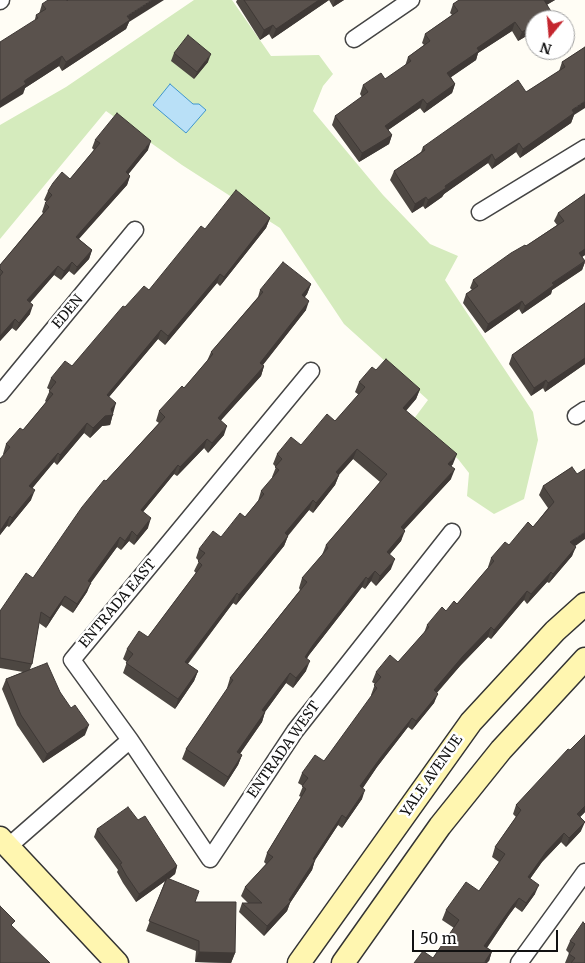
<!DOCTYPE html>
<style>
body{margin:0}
#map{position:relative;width:585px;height:963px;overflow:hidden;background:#fffdf5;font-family:Merriweather,serif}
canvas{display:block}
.north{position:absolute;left:525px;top:10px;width:50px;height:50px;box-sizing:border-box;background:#fff;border:1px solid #a0a0a0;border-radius:50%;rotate:197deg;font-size:14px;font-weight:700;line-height:20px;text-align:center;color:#111}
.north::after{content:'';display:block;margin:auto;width:18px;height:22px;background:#c4262e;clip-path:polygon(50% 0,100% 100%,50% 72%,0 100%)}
.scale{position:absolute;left:412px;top:930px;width:146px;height:22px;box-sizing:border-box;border:2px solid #111;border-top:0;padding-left:6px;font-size:15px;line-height:18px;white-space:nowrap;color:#111;-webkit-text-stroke:4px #fff;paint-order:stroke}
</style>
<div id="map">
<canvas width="585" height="963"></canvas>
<div class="north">N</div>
<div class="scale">50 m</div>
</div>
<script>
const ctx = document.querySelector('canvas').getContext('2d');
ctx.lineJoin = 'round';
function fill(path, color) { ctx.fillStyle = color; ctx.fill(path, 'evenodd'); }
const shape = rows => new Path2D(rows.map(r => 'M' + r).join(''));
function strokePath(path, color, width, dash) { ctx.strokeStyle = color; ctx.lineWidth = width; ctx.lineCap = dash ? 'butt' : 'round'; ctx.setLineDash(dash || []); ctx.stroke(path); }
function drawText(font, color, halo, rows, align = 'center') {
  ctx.font = font + ' Merriweather,serif'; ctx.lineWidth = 5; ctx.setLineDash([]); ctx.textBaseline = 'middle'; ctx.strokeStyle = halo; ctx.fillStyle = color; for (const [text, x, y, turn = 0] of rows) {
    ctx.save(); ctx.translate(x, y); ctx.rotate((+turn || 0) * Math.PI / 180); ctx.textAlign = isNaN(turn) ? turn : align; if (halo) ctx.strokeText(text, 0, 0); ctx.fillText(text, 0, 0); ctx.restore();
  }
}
const green = shape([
 [194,0,232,0,271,56,319,55,333,74,323,86,313,111,383,195,430,244,458,256,445,280,533,412,538,440,524,499,494,514,467,496,469,473,458,459,413,420,428,400,344,324,280,228,182,165,106,111,0,239,0,125,66,87]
]);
const water = shape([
 [170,84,193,104,199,104,206,110,186,133,153,105,170,84]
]);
const street = shape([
 [0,1,1,0],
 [354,39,411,0],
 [480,212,585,148],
 [311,371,72,660,130,740,210,859,295,731,452,532],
 [0,394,135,230],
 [576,416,585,410],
 [9,846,130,740],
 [519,963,585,872]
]);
const secondary = shape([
 [0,838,117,963],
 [299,963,471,722,555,631,585,604],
 [343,963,440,826,501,750,585,659]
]);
const wall = shape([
 [237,0,344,0,333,7,329,0,272,39,269,34,260,40,236,2],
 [459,0,555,0,546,5,552,13,549,20,535,20,535,31,518,41,512,31,478,53,476,60,451,77,455,84,452,93,424,113,420,108,388,130,392,135,389,144,359,162,332,125,335,116,362,97,360,94,363,85,385,79,405,66,408,57,424,45,422,43,425,34,452,15,450,13,453,4],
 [67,1,129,22,126,29,62,71,59,66,25,88,23,94,35,19,36,15,39,14,42,4],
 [585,47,574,115,571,123,520,158,516,152,492,169,488,163,444,194,442,197,425,209,423,206,412,213,390,180,394,171,421,152,423,147,526,92,559,71,562,62],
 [174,53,208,62,194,79,171,61],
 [95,140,148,150,128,174,130,176,127,185,79,239,92,250,89,259,74,275,69,271,61,280,54,275,30,303,30,314,16,331,12,328,0,341,0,265,43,213,42,212,45,203,47,202,44,200,48,191,70,179,94,150,92,148],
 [585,194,585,255,582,257,585,262,582,270,552,290,551,294,522,314,519,309,485,333,463,303,466,294,472,290,470,288,473,280,526,246,557,225,554,221,558,213],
 [270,218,266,228,220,286,217,283,165,345,158,339,109,397,113,413,110,425,102,426,90,438,84,433,57,465,54,462,32,488,31,500,9,527,7,526,0,535,0,459,4,455,3,454,6,444,23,430,46,402,45,401,50,390,47,388,51,378,72,366,125,307,149,290,205,229],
 [311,284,307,294,305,297,306,310,263,365,264,366,261,376,221,420,224,435,208,453,204,448,177,476,174,474,143,512,148,528,134,545,129,541,121,550,117,547,90,583,87,592,73,613,61,605,46,628,39,623,32,664,30,669,60,692,85,735,43,763,17,725,2,689,6,679,23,672,0,668,0,611,33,578,106,481,159,423,156,421,159,411,184,388,207,361,211,352,258,297,260,290],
 [585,303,585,364,545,392,543,388,531,396,509,364,512,355],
 [376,370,420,389,416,399,406,411,453,464,451,466,451,479,404,530,401,541,390,554,391,569,376,586,371,581,365,589,362,587,309,655,307,658,306,671,293,688,286,683,265,712,262,722,240,754,242,755,238,765,224,787,182,759,186,749,228,688,227,688,230,678,300,590,299,588,302,578,322,555,326,545,380,482,353,459,339,475,335,485,313,513,309,510,288,536,284,546,236,605,233,603,188,664,198,671,194,681,175,709,123,673,127,662,123,659,127,649,148,637,196,573,194,571,199,561,196,558,199,549,221,537,245,517,258,501,261,491,273,478,272,477,276,467,273,464,277,454,301,445,335,421,359,395,355,392,359,382],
 [572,467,575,546,572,556,549,583,547,582,527,604,524,600,491,639,488,637,460,666,437,693,434,703,412,730,408,727,377,767,363,788,362,799,342,828,338,825,315,860,312,870,290,903,287,911,264,936,239,912,242,903,248,903,241,896,245,887,266,864,264,862,267,853,301,797,299,796,303,786,298,783,302,773,324,761,372,696,371,695,375,684,372,682,376,672,398,662,424,633,427,625,457,604,488,568,488,567,491,558,533,527,548,508,539,495,543,486],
 [585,735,585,812,580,817,581,831,566,847,561,842,542,862,530,879,535,894,522,912,515,907,509,915,487,948,492,951,489,961,433,958,454,928,442,920,446,910,479,891,499,862,492,857,495,847,516,817,513,814,516,805],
 [138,820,177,866,175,874,169,879,195,902,235,953,231,963,195,962,196,951,146,931,165,881,136,902,123,883,117,872,118,870,94,837,97,829],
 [585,924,585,963,565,963,569,953,566,950,570,941]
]);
const shadedWall = shape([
 [152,0,164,0,129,22,126,29,62,71,66,62,127,16],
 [319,0,329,0,272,39,276,29],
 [335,0,344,0,333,7],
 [544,0,555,0,540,9],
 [552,13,549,20,541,20],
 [515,22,512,31,478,53,476,60,444,82,447,73,477,48],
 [535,24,535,31,518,41,522,32],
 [273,25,269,34,260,40,264,30],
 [211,54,208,62,194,79,197,72],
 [62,56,59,66,25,88,23,94,0,108,0,101,24,81],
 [455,84,452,93,424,113,427,104],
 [423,99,420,108,381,135,385,126],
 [585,101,585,108,574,115,571,123,520,158,523,149,572,110],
 [392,135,389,144,359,162,362,153],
 [151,141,148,150,123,181,126,172],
 [519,143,516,152,492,169,495,160],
 [492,154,488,163,444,194,442,197,425,209,428,200,445,186],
 [130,176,127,185,73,245,76,237],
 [426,197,423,206,412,213,415,204],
 [270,218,266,228,220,286,224,277],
 [585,249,585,255,576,261,579,253],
 [92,250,89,259,74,275,77,267],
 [72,262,69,271,61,280,64,271],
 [585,262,582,270,552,290,551,294,522,314,525,306,552,283],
 [58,266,54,275,24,309,27,300],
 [220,274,217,283,165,345,168,336],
 [311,284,307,294,299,304,302,295],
 [309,301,306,310,257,372,260,363],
 [522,301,519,309,485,333,488,324],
 [33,305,30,314,16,331,19,323],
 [15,319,12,328,0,341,0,336],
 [161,330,158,339,103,404,107,395],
 [585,358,585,364,545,392,548,383],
 [264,366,261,376,215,427,218,418],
 [546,380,543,388,531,396,534,388],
 [420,389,416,399,399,418,403,408],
 [116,403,110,425,102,426,90,438,93,428],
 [87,423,84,433,57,465,60,455],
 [227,426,224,435,208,453,212,443],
 [207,439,204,448,177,476,180,467],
 [357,449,353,459,332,482,336,472],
 [58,453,54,462,26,496,29,486],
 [457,454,453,464,445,474,448,464],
 [178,465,174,474,137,519,141,510],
 [455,469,451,479,397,537,401,527],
 [339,475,335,485,313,513,316,503],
 [35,490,31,500,9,527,12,518],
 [313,500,309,510,281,543,285,533],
 [10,516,7,526,0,535,0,531],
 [151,518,148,528,134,545,137,536],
 [132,531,129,541,121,550,125,541],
 [405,531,401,541,383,562,387,552],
 [585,532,585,539,567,552,570,542],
 [288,536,284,546,236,605,239,595],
 [120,537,117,547,85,591,88,581],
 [576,547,572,556,549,583,553,574],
 [395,559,391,569,376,586,380,576],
 [375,571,371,581,365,589,368,579],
 [551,572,547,582,527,604,531,594],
 [366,577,362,587,309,655,302,667,305,657,313,645],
 [91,583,87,592,73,613,77,604],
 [527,591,524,600,491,639,494,630],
 [237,593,233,603,181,672,185,662],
 [65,596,61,605,46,628,50,618],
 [491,627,488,637,460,666,430,700,434,690,463,656],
 [310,661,306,671,293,688,296,678],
 [198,671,194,681,175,709,178,699],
 [290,673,286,683,259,720,262,710],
 [438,694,434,703,412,730,416,721],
 [265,712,262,722,234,762,237,752],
 [412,718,408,727,377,767,357,796,360,786,381,757],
 [89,725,85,735,43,763,47,754],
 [242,755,238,765,224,787,228,777],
 [365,790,362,799,342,828,346,818],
 [585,806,585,812,573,824,577,814],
 [342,815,338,825,310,868,313,859],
 [585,822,581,831,566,847,569,838],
 [564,833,561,842,542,862,524,887,528,877,546,852],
 [315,860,312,870,290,903,287,911,264,936,267,926,289,900],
 [177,866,175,874,136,902,139,894],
 [539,885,535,894,522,912,526,903],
 [519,898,515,907,509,915,481,956,484,946,513,905],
 [492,951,489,961,487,963,484,963],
 [199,952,235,953,231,963,195,962]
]);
const building = shape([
 [48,0,67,0,67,1,68,0,152,0,127,16,130,20,66,62,62,56,24,81,26,84,0,101,0,42,38,18,36,15,46,9,42,4,48,0],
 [244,0,319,0,276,29,273,25,264,30,244,0],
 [459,0,544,0,552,13,541,20,535,20,535,24,522,32,515,22,477,48,479,51,447,73,455,84,427,104,423,99,385,126,392,135,362,153,335,116,368,92,363,85,381,73,385,79,411,61,408,57,430,41,425,34,458,11,453,4,459,0],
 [188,35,211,54,197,72,174,53,188,35],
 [585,47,585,101,572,110,574,113,523,149,519,143,495,160,492,154,445,186,446,188,428,200,426,197,415,204,394,171,425,150,423,147,518,80,526,92,565,67,562,62,585,47],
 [117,113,151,141,126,172,130,176,76,237,92,250,77,267,72,262,64,271,58,266,27,300,33,305,19,323,15,319,0,336,0,276,3,272,0,269,0,265,49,207,45,203,52,195,48,191,53,183,62,172,70,179,100,143,95,140,117,113],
 [236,190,270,218,224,277,220,274,168,336,161,330,107,395,116,403,111,409,113,415,105,416,93,428,87,423,60,455,58,453,29,486,35,490,12,518,10,516,0,531,0,459,10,447,6,444,20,428,23,430,53,394,49,391,56,382,51,378,65,361,72,366,123,306,125,307,144,286,149,290,201,226,205,229,236,190],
 [585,194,585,249,579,253,585,261,552,283,554,285,525,306,522,301,488,324,466,294,478,286,473,280,511,253,525,245,526,246,564,221,558,213,585,194],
 [283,262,311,284,302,295,309,301,260,363,264,366,218,418,227,426,212,443,207,439,180,467,178,465,141,510,151,518,137,536,132,531,125,541,120,537,88,581,91,583,77,604,65,596,50,618,41,612,32,664,0,658,0,611,26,573,33,578,82,507,104,480,106,481,165,417,159,411,182,386,184,388,213,354,211,352,263,292,260,290,283,262],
 [585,303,585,358,548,383,546,380,534,388,512,355,585,303],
 [386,359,420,389,403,408,457,454,448,464,455,469,401,527,405,531,387,552,395,559,380,576,375,571,368,579,366,577,313,645,305,657,310,661,296,678,290,673,262,710,265,712,237,752,242,755,228,777,186,749,233,680,230,678,307,582,302,578,328,548,326,545,387,474,357,449,336,472,339,475,316,503,313,500,285,533,288,536,239,595,237,593,185,662,198,671,178,699,126,663,133,654,127,649,139,631,148,637,202,565,198,561,205,553,199,549,213,531,221,537,240,513,245,517,264,494,261,491,279,470,275,467,282,459,277,454,291,437,301,445,327,414,335,421,365,387,359,382,372,367,376,370,386,359],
 [572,467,577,474,585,469,585,532,570,542,576,547,553,574,551,572,531,594,527,591,494,630,491,627,463,656,434,690,438,694,416,721,412,718,381,757,360,786,365,790,346,818,342,815,313,859,315,860,289,900,291,901,267,926,242,903,262,903,245,887,273,857,267,853,306,789,302,786,308,778,302,773,315,755,324,761,377,688,374,685,381,677,376,672,390,655,398,662,429,627,427,625,442,607,446,611,454,601,457,604,494,561,491,558,505,542,509,545,528,522,533,527,554,502,543,486,572,467],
 [47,663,60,692,71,708,75,705,89,725,47,754,21,715,6,679,47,663],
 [585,735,585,806,577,814,585,822,569,838,564,833,546,852,528,877,539,885,526,903,519,898,513,905,484,946,492,951,484,963,414,963,423,951,433,958,459,920,446,910,466,882,479,891,505,854,495,847,521,810,516,805,568,749,570,750,585,735],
 [128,807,138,820,145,816,177,866,139,894,126,875,120,864,122,863,97,829,128,807],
 [167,878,199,891,195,902,236,902,235,953,199,952,199,941,149,921,167,878],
 [0,906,15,921,11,925,50,963,0,963,0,906],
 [583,922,585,924,585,963,571,963,575,958,569,954,575,944,570,941,583,922]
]);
const streetNames = [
 ["EDEN",68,312,-50],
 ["ENTRADA EAST",118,604,-50],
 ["ENTRADA WEST",284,750,-55],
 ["YALE AVENUE",432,776,-55]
];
fill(green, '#d5ebbd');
fill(water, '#b9e0f7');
strokePath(water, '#3f96cf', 1);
strokePath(street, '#444', 19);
strokePath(secondary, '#333', 25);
strokePath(street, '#fff', 16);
strokePath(secondary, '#fff6b0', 22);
fill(wall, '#4d4742');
fill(shadedWall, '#3f3936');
fill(building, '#5a524d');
strokePath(building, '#3f3936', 1);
drawText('14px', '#111', '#fff', streetNames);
</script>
